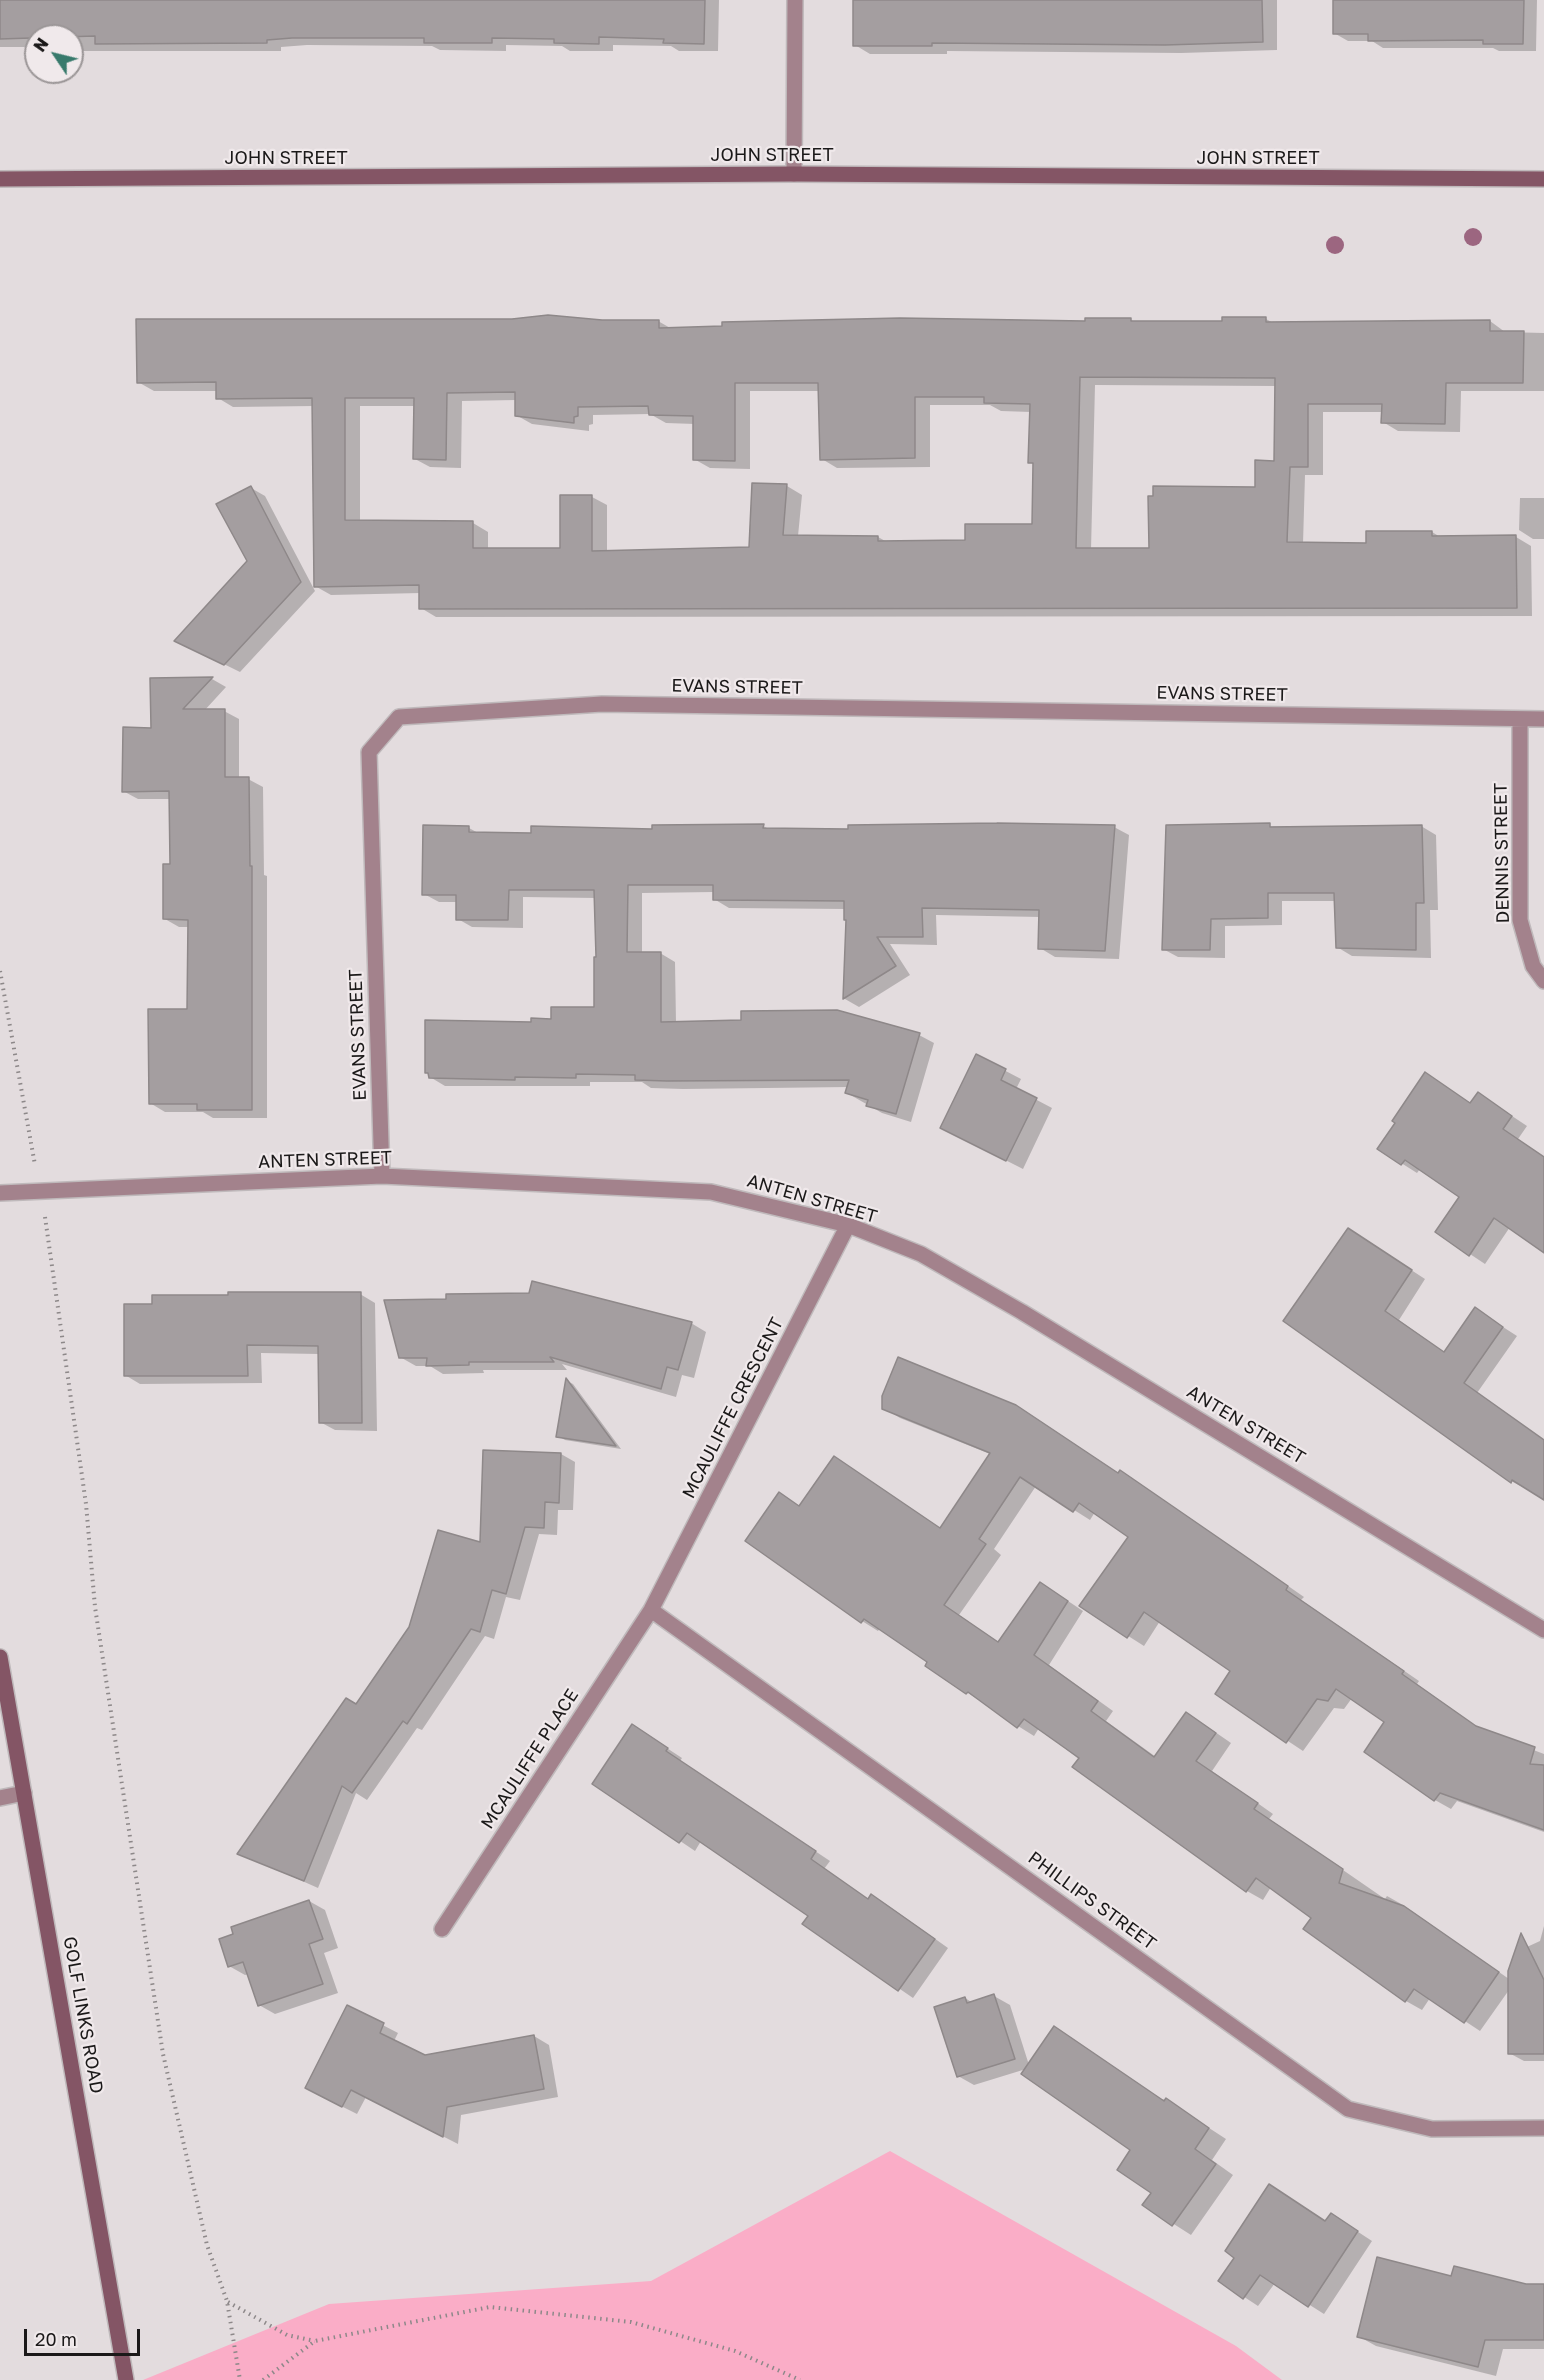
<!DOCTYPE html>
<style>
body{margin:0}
#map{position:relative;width:1544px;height:2380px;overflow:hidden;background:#e3dcde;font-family:"Golos Text",sans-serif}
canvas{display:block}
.north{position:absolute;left:24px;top:24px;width:60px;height:60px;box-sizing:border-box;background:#f0e9eb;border:2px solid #9b9697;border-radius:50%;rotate:305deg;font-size:16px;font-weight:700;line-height:24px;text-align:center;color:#1b1919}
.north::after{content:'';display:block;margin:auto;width:21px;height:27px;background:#387a6c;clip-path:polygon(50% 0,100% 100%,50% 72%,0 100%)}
.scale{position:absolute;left:24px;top:2329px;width:116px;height:27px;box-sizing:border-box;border:3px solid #1b1919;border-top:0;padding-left:8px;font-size:18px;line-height:21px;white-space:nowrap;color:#1b1919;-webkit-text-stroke:4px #f0e9eb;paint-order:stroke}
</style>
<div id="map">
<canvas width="1544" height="2380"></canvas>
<div class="north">N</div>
<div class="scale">20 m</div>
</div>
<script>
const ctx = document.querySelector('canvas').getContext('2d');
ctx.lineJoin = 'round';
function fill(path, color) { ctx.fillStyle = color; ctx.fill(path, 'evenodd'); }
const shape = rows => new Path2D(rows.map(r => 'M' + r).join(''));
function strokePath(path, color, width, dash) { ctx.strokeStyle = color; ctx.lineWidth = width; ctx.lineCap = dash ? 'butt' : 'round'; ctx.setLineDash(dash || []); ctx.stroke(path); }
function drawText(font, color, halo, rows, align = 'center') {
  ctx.font = font + ' "Golos Text",sans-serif'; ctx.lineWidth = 4.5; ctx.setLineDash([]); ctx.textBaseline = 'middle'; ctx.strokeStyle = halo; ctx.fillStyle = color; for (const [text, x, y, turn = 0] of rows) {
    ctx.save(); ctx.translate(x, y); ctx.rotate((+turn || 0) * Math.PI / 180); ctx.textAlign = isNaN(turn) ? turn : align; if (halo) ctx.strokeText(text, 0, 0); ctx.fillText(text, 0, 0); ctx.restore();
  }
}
const green = shape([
 [890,2151,1236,2346,1282,2380,143,2380,329,2304,651,2281]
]);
const shadow = shape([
 [0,0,719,0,718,51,679,51,671,46,613,45,613,51,570,51,562,46,506,45,506,51,440,50,432,46,307,45,281,47,281,51,72,51,72,36,36,36,36,47,0,47],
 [856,0,1277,0,1277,50,1181,53,947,51,947,54,870,54,855,45],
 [1334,0,1537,0,1536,51,1499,51,1493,48,1383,48,1372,41,1348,41,1334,33],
 [1130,319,1136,323,1223,322,1223,319,1266,319,1275,324,1490,321,1505,332,1544,333,1544,391,1461,391,1460,432,1398,431,1383,422,1383,412,1323,412,1323,475,1305,475,1303,544,1368,545,1368,532,1432,532,1442,538,1516,537,1531,546,1532,616,436,617,421,608,421,593,331,595,315,586,314,406,233,407,218,398,218,391,154,391,138,382,602,322,658,321,672,329,1087,323],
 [1095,385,1276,386,1276,463,1256,489,1150,550,1091,550],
 [750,391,819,391,822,459,837,468,930,467,930,405,990,405,1001,411,1031,412,1030,462,1034,465,1034,525,967,542,887,542,878,537,798,536,802,495,787,486,750,548,607,552,607,505,592,497,562,549,488,549,488,532,473,523,360,522,360,406,415,406,415,459,430,467,461,468,462,401,516,400,516,415,532,424,589,431,589,425,593,424,593,415,650,414,666,423,695,424,694,459,710,468,750,469],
 [251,488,265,496,315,591,240,672,177,641,248,561],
 [1520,498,1544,498,1544,539,1533,539,1519,530],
 [152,679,212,679,226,687,204,711,224,711,239,719,239,779,248,779,263,787,264,875,267,876,267,1118,213,1118,203,1112,165,1112,150,1103,188,1011,190,927,179,927,165,919,171,865,170,799,138,799,123,791,152,729],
 [763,826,771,830,1114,827,1129,835,1119,959,1055,957,1040,948,1040,917,936,915,937,945,890,944,910,975,859,1007,845,999,848,920,845,909,729,908,714,899,714,892,642,893,642,953,660,953,675,962,676,1023,919,1035,934,1043,911,1122,882,1113,847,1093,849,1087,683,1089,651,1088,642,1082,590,1082,590,1086,445,1086,430,1077,532,1023,595,1009,598,958,596,898,523,897,523,928,472,927,458,919,458,902,439,902,424,894,469,828,480,834,532,834],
 [1421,826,1436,835,1438,910,1430,910,1431,958,1352,956,1337,947,1336,901,1282,901,1282,925,1225,926,1225,958,1178,957,1163,949,1167,827],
 [977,1056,1021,1079,1016,1089,1052,1108,1023,1169,958,1136],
 [1426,1074,1472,1104,1479,1094,1527,1126,1518,1139,1544,1157,1544,1251,1510,1227,1485,1264,1470,1254,1461,1197,1420,1169,1417,1173,1379,1149],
 [1362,1238,1425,1279,1399,1320,1445,1353,1475,1309,1517,1336,1477,1393,1544,1440,1544,1498,1511,1481,1285,1321],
 [360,1294,375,1303,377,1431,335,1430,320,1422,319,1354,261,1353,262,1383,140,1384,125,1375],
 [691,1323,706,1332,694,1378,682,1375,676,1397,562,1364,567,1370,483,1370,484,1373,443,1374,430,1366,416,1366,400,1357],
 [567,1381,573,1384,621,1449,565,1440,558,1436],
 [1016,1406,1119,1474,1136,1481,1258,1565,1304,1597,1301,1600,1419,1681,1417,1684,1481,1730,1544,1754,1544,1832,1457,1801,1451,1809,1435,1800,1366,1752,1387,1722,1352,1698,1344,1709,1334,1708,1303,1751,1217,1694,1232,1670,1160,1621,1144,1646,1081,1606,1130,1536,1095,1512,1090,1520,1036,1486,994,1549,1001,1555,959,1615,999,1643,1056,1593,1083,1611,1049,1665,1113,1711,1106,1721,1156,1757,1186,1714,1202,1723,1231,1743,1212,1771,1273,1814,1269,1819,1385,1899,1387,1896,1403,1905,1509,1979,1516,1952,1540,1941,1544,1926,1544,2061,1524,2061,1509,2053,1509,1990,1480,2031,1430,1998,1422,2010,1406,2001,1305,1929,1313,1917,1271,1887,1263,1900,1247,1891,1039,1728,1034,1736,1018,1726,927,1666,929,1662,880,1628,878,1631,862,1621,747,1541,795,1504,801,1507,941,1529,990,1454,900,1418,884,1408],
 [484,1451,561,1454,575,1462,573,1510,558,1510,557,1535,539,1534,520,1600,506,1597,494,1639,485,1636,422,1730,417,1728,367,1800,356,1793,318,1888,239,1853,481,1544],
 [647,1735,682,1758,680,1761,830,1861,824,1869,869,1900,872,1896,886,1904,948,1948,913,1998,804,1923,810,1916,701,1841,695,1851,594,1783],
 [309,1901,325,1910,338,1948,324,1953,338,1993,275,2014,259,2005,249,1974,245,1975,229,1966,235,1935],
 [994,1996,1010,2005,1029,2065,1166,2100,1226,2139,1212,2160,1233,2175,1191,2235,1144,2205,1153,2193,1132,2150,1026,2069,974,2085,958,2076,965,1998,973,2003],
 [348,2007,398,2033,394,2041,425,2056,534,2036,549,2045,558,2097,461,2115,458,2144,366,2097,357,2114,321,2096],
 [1326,2222,1346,2224,1372,2241,1324,2314,1275,2283,1258,2306,1220,2281],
 [1453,2277,1544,2286,1544,2349,1503,2349,1496,2376,1376,2346,1358,2336]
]);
const building = shape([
 [0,0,705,0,704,44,663,43,664,39,599,37,599,44,554,43,554,39,492,38,492,43,424,43,424,38,292,38,267,40,267,43,95,44,95,36,0,39,0,0],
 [853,0,1262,0,1263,42,1165,45,932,43,932,46,853,46,853,0],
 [1333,0,1524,0,1523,44,1483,44,1483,40,1368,41,1368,34,1333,34,1333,0],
 [548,315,602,320,659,320,659,328,722,326,722,322,900,318,1085,321,1085,318,1131,318,1131,321,1222,321,1222,317,1266,317,1266,322,1490,320,1490,331,1524,331,1523,383,1446,383,1445,424,1381,423,1382,404,1308,404,1308,467,1290,467,1287,542,1366,543,1366,531,1432,531,1432,536,1516,535,1517,608,419,609,419,585,314,587,312,398,216,399,216,382,137,383,136,319,512,319,548,315],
 [1080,377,1275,378,1274,461,1255,460,1255,487,1153,486,1153,496,1148,496,1149,548,1076,548,1080,377],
 [735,383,818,383,820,460,915,458,915,397,984,397,984,403,1030,404,1028,463,1033,463,1032,524,965,524,965,540,878,541,878,536,783,535,787,484,752,483,749,547,592,551,592,495,560,495,560,548,473,548,473,521,345,520,345,398,414,398,413,459,446,460,447,393,515,392,515,416,574,423,574,417,578,416,578,407,648,406,649,415,693,416,693,460,735,461,735,383],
 [251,486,301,582,224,665,174,641,247,561,216,504,251,486],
 [213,677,183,709,225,709,225,777,249,777,250,866,252,866,252,1110,197,1110,197,1104,149,1104,148,1009,187,1009,188,920,163,919,163,864,170,864,169,791,122,792,123,727,151,728,150,678,213,677],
 [997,823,1115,825,1105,951,1038,949,1039,910,922,908,923,937,877,937,896,966,843,999,846,920,844,920,844,901,713,900,713,885,628,885,627,952,661,952,661,1022,741,1020,741,1011,837,1010,920,1033,896,1114,866,1106,868,1100,845,1093,849,1080,667,1081,635,1080,635,1075,576,1074,576,1078,515,1077,515,1080,429,1078,428,1073,425,1073,425,1020,531,1022,531,1018,551,1019,551,1007,594,1007,594,957,596,957,594,890,509,890,508,920,456,920,456,895,422,895,423,825,469,826,469,832,531,833,531,826,652,829,652,825,764,824,763,828,848,829,848,825,997,823],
 [1270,823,1270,827,1422,825,1424,903,1416,903,1416,950,1336,948,1334,893,1268,893,1268,918,1211,919,1210,950,1162,950,1166,825,1270,823],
 [976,1054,1006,1069,1001,1080,1037,1098,1006,1161,940,1128,976,1054],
 [1425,1072,1470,1103,1478,1092,1512,1116,1503,1129,1544,1157,1544,1253,1494,1218,1469,1256,1435,1232,1459,1197,1405,1160,1401,1165,1377,1149,1395,1123,1392,1121,1425,1072],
 [1348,1228,1412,1270,1385,1311,1444,1352,1475,1307,1503,1327,1464,1383,1544,1440,1544,1500,1512,1480,1511,1483,1283,1321,1348,1228],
 [532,1281,692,1322,678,1370,667,1367,661,1389,550,1357,554,1362,469,1362,469,1365,426,1366,427,1358,399,1358,384,1300,446,1299,446,1294,529,1293,532,1281],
 [228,1292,361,1292,362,1423,319,1423,318,1346,247,1345,248,1376,124,1376,124,1304,152,1304,152,1295,228,1295,228,1292],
 [898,1357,1016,1405,1118,1473,1120,1470,1242,1554,1288,1586,1286,1590,1404,1671,1402,1674,1476,1726,1535,1747,1530,1764,1544,1765,1544,1830,1440,1793,1434,1801,1364,1752,1384,1722,1336,1689,1328,1701,1317,1699,1286,1743,1215,1694,1230,1671,1144,1612,1127,1638,1079,1606,1128,1537,1079,1503,1073,1512,1020,1477,979,1539,986,1544,944,1605,998,1642,1040,1582,1068,1601,1034,1655,1098,1701,1091,1711,1154,1757,1186,1712,1216,1733,1196,1761,1258,1803,1254,1809,1343,1869,1339,1883,1404,1906,1499,1972,1464,2023,1414,1989,1405,2002,1303,1929,1311,1918,1256,1878,1246,1892,1072,1767,1079,1758,1024,1719,1017,1728,968,1692,966,1694,925,1666,927,1662,864,1619,861,1623,745,1541,779,1492,799,1506,834,1456,940,1528,990,1453,882,1409,882,1396,898,1357],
 [566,1378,616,1446,556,1437,566,1378],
 [483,1450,561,1453,559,1503,545,1502,544,1528,525,1527,506,1594,492,1590,480,1632,471,1629,407,1724,403,1721,352,1793,342,1786,304,1881,237,1854,346,1698,356,1704,409,1627,438,1530,480,1542,483,1450],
 [632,1724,668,1748,666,1751,816,1851,811,1859,868,1899,871,1894,935,1939,898,1991,802,1924,808,1916,687,1833,679,1843,592,1784,632,1724],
 [309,1900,323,1939,309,1944,323,1984,258,2006,243,1962,228,1967,219,1939,233,1934,231,1927,309,1900],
 [1521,1933,1544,1980,1544,2054,1508,2054,1508,1971,1521,1933],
 [994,1994,1015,2059,957,2077,934,2007,965,1997,967,2003,994,1994],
 [347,2005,384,2023,380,2033,425,2055,534,2035,544,2089,447,2107,443,2137,351,2090,342,2107,305,2088,347,2005],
 [1054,2026,1164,2101,1166,2098,1209,2128,1195,2149,1216,2164,1172,2226,1142,2205,1151,2193,1117,2170,1130,2150,1021,2074,1054,2026],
 [1269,2184,1325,2221,1331,2213,1358,2231,1308,2307,1260,2275,1243,2299,1218,2281,1234,2258,1225,2251,1269,2184],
 [1377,2257,1451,2276,1454,2266,1526,2284,1544,2284,1544,2340,1485,2340,1478,2367,1357,2337,1377,2257]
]);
const path = shape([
 [0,971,35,1165],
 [45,1217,86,1504,95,1607,163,2054,207,2245,227,2301,240,2380],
 [228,2302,287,2335,315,2341],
 [263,2380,315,2341,490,2307,631,2322,735,2351,800,2380]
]);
const street = shape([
 [794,174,795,0],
 [1520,719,1520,920,1533,966,1544,981],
 [382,1176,369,752,399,717,602,704,1544,719],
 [0,1193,382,1176,711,1192,848,1225,921,1254,1022,1312,1544,1630],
 [651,1610,1348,2109,1432,2129,1544,2128],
 [0,1798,24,1793],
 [442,1929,651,1610,848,1225]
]);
const secondary = shape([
 [0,179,794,174,1544,179],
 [0,1657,126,2380]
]);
const trees = [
 [1473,237],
 [1335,245]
];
const streetNames = [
 ["JOHN STREET",772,155],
 ["JOHN STREET",286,158],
 ["JOHN STREET",1258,158],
 ["EVANS STREET",737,687,1],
 ["EVANS STREET",1222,694,1],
 ["DENNIS STREET",1502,853,-91],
 ["EVANS STREET",358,1035,-92],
 ["ANTEN STREET",325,1160,-2],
 ["ANTEN STREET",812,1199,16],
 ["MCAULIFFE CRESCENT",733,1408,-63],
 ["ANTEN STREET",1246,1425,31],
 ["MCAULIFFE PLACE",530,1759,-57],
 ["PHILLIPS STREET",1092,1901,36],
 ["GOLF LINKS ROAD",83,2015,80]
];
fill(green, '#faadc7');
fill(shadow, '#0003');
fill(building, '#a49ea0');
strokePath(building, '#8e8889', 1.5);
strokePath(street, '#bfb9bb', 18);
strokePath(secondary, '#bfb9bb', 18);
strokePath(path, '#8d8889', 4, [1.5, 4.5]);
strokePath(street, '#a3828c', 15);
strokePath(secondary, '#845565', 15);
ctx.fillStyle = '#9c6680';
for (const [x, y] of trees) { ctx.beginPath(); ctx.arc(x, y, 9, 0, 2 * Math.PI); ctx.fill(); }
drawText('18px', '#1b1919', '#f0e9eb', streetNames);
</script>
